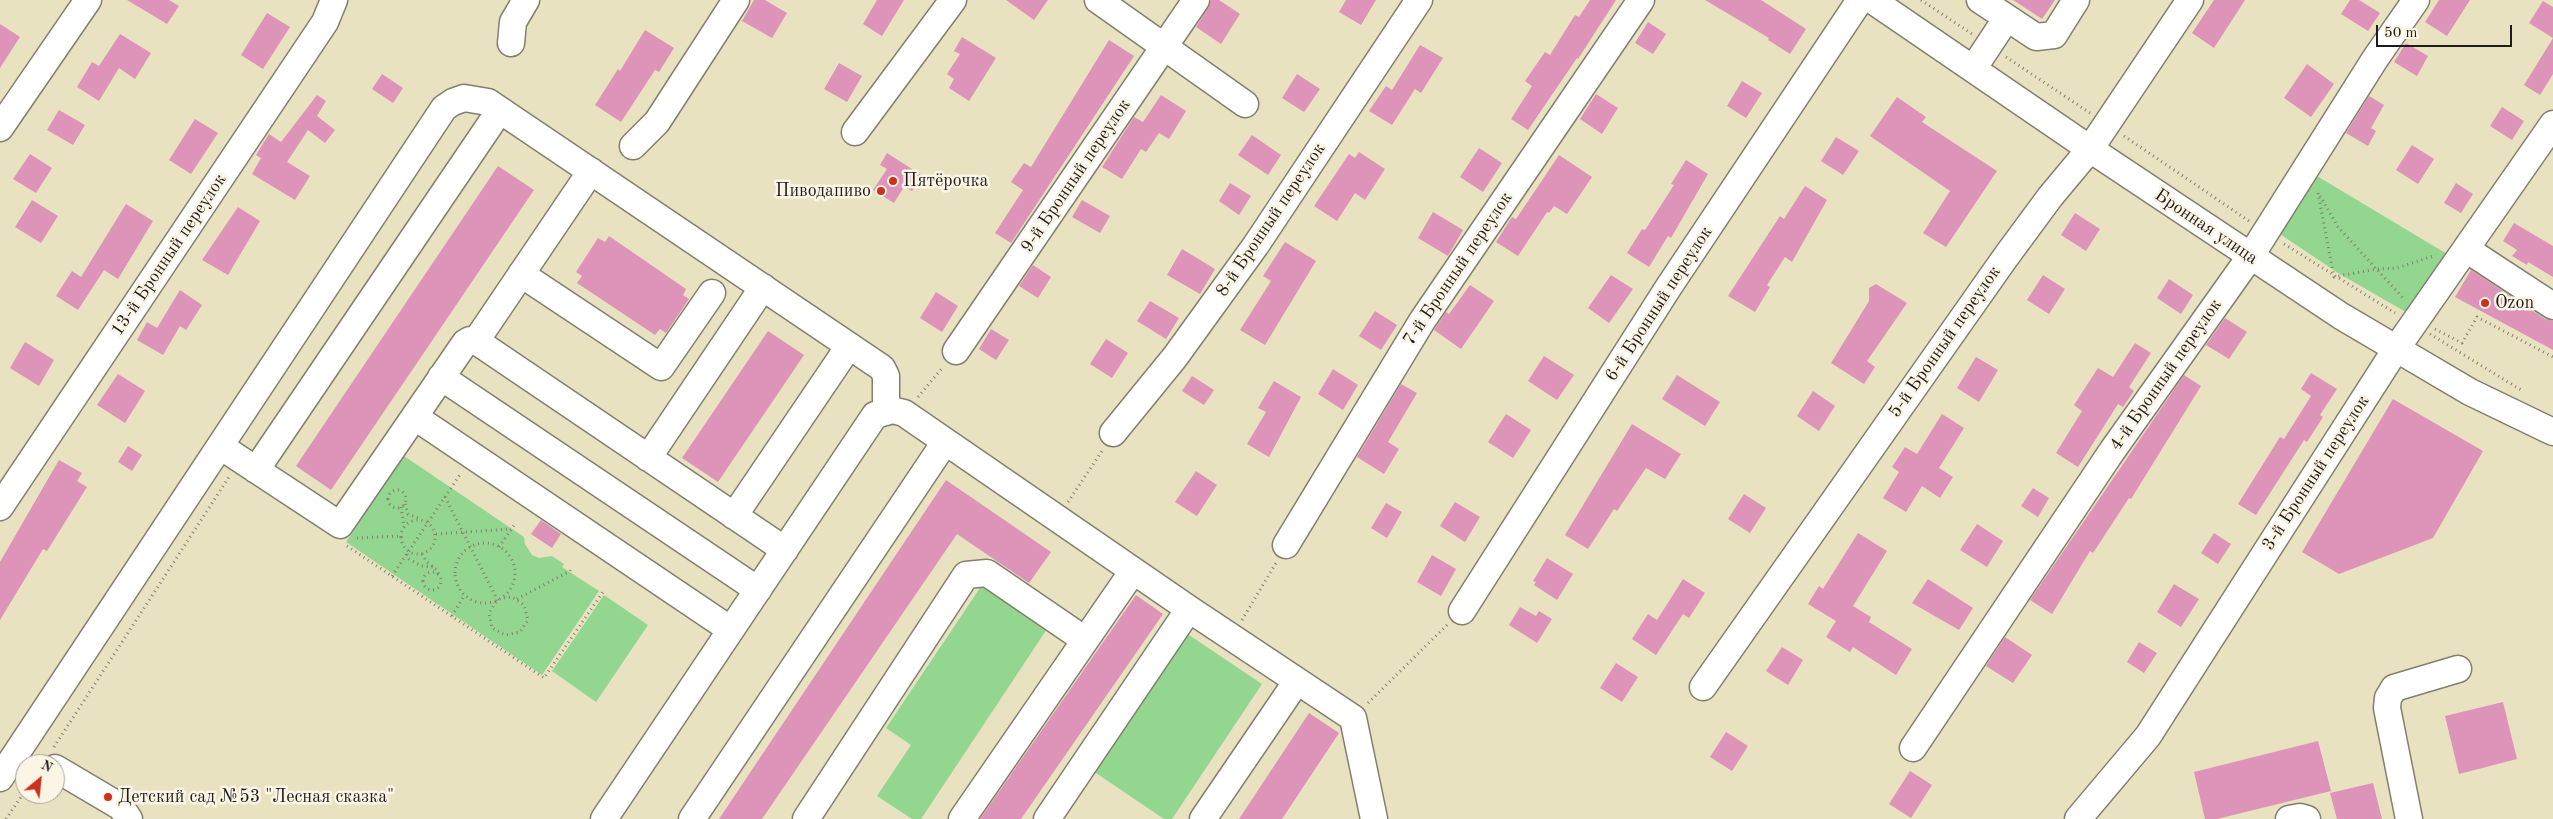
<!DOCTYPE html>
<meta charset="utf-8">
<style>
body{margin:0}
#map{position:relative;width:2553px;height:819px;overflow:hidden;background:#e9e2c1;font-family:"Old Standard TT",serif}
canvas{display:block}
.north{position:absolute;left:15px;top:754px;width:50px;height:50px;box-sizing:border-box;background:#fcf5e5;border:1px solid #a29e95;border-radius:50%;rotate:28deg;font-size:14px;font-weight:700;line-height:20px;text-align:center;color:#1c1c1c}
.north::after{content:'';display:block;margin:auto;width:18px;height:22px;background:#c8321e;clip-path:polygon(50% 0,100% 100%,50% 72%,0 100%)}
.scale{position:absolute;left:2376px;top:25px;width:136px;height:22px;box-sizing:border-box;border:2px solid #1c1c1c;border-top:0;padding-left:6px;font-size:15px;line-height:18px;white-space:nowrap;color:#1c1c1c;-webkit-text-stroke:4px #fcf5e5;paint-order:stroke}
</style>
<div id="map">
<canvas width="2553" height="819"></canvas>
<div class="north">N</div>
<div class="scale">50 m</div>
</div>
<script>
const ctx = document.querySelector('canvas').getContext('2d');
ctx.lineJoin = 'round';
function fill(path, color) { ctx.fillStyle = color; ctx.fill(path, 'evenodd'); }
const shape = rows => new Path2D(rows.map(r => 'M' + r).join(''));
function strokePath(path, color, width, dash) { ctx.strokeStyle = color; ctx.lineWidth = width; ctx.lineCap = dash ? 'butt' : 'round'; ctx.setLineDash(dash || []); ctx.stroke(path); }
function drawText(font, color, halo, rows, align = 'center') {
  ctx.font = font + ' "Old Standard TT",serif'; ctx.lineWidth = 5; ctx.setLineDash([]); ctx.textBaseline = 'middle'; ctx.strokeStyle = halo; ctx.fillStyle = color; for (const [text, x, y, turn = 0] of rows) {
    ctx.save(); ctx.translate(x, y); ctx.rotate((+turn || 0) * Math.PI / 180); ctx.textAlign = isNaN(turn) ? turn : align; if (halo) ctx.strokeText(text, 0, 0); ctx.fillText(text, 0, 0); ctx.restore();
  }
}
const green = shape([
 [2312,173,2452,257,2411,315,2338,273,2277,232],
 [404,456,524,537,525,544,532,555,539,558,552,556,564,564,562,567,599,591,542,675,346,542],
 [984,582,1049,626,921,819,912,819,877,796,911,745,886,728],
 [604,595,648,625,596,702,552,671],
 [1186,633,1262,684,1172,819,1164,819,1093,771]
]);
const building = shape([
 [127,0,169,0,179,6,167,24],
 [754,0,765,0,787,13,772,38,742,21],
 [877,0,904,0,882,36,863,24],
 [1006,0,1048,0,1034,20],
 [1211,0,1219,0,1240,14,1221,44,1196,27,1208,8],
 [1346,0,1376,0,1361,25,1339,12],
 [1590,0,1616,0,1578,59,1577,58,1528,130,1511,119,1532,86,1525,81,1545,52,1550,55,1575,15,1579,17],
 [1705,0,1761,0,1806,29,1790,54,1768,40,1769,38],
 [2013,0,2055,0,2042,19],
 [2214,0,2245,0,2214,48,2192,33],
 [2350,0,2359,0,2380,13,2368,31,2341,14],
 [2439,0,2470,0,2447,36,2425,22],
 [2543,1,2553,7,2553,74,2540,95,2524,85,2553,38,2529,23],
 [267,13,290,27,263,69,241,55],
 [1648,22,1666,34,1653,54,1635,43],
 [0,24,20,37,0,68],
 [645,30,674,48,659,72,655,70,621,122,595,105,618,69,620,71],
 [120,34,151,53,135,79,119,68,99,101,77,87,92,62,99,66],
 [962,37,996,58,969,101,949,88,954,79,947,74,960,54,954,51],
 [1109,40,1134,56,1011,243,995,233,1023,190,1011,182,1024,163,1031,167],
 [2406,43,2428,56,2417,76,2394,62],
 [1420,45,1443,58,1421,93,1415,89,1392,125,1369,111,1386,86,1392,90],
 [839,63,862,76,847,102,824,89],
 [2307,64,2334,84,2311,117,2284,98],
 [382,74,403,88,393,103,372,89],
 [1297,74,1320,89,1304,112,1282,98],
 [1742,81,1762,93,1746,118,1727,106],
 [1596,94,1618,108,1602,134,1580,119],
 [317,95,326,101,317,116,335,130,325,143,308,130,287,162,310,176,295,200,252,174,261,158,256,155,269,134,281,142],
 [1161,95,1186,111,1169,139,1159,133,1146,152,1141,149,1122,179,1102,167,1134,117,1143,122],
 [2369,96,2384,105,2371,128,2376,131,2368,146,2346,133],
 [1897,97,1926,117,1922,122,1997,171,1946,247,1923,233,1950,191,1870,136],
 [2502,107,2524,121,2512,140,2490,126],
 [59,110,85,125,73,145,47,130],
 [195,119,218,133,191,174,169,160],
 [1252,135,1281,155,1268,175,1238,155],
 [1836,137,1859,151,1843,175,1821,161],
 [2412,145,2434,159,2418,184,2396,170],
 [1479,148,1502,163,1483,192,1460,177],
 [1359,152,1385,169,1365,200,1355,193,1337,221,1314,206,1349,154,1355,158],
 [887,153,926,178,918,189,915,187,912,191,904,187,894,203,873,190,887,169,880,165],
 [30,154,52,168,36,193,13,179],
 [1559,155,1592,177,1567,214,1554,206,1549,213,1547,212,1518,256,1496,242,1512,217,1516,219],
 [1686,160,1708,174,1671,238,1668,236,1649,267,1627,253,1642,229,1645,230,1674,185,1671,184],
 [498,166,534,190,331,490,296,466],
 [1230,183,1251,196,1239,215,1219,201],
 [2456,183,2473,194,2461,213,2444,203],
 [1805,186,1827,200,1792,262,1785,257,1767,285,1770,287,1755,312,1728,296,1780,216,1784,219],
 [32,200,58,216,41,243,15,227],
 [1082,200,1110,216,1100,233,1072,217],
 [126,204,153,221,118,279,104,270,78,310,56,296,72,271,81,277],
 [238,207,260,221,228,275,202,260],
 [1433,212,1463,230,1448,256,1418,238],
 [2075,213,2100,229,2086,251,2061,235],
 [2514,223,2553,246,2553,277,2528,262,2527,265,2512,256,2517,250,2503,241],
 [609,236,686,289,683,295,689,299,666,333,660,329,655,335,577,283,582,276,576,272,598,238,605,242],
 [1285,242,1316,261,1265,345,1240,330,1271,281,1263,276],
 [1182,249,1215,269,1200,294,1167,275],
 [1033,265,1051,277,1038,298,1019,286],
 [2471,270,2545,319,2553,321,2553,350,2455,297],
 [1611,275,1633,289,1609,323,1588,308],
 [2043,275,2065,289,2049,314,2027,300],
 [2169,279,2193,295,2181,314,2157,298],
 [1876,284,1907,303,1867,361,1875,367,1864,384,1831,363,1869,301,1869,288],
 [1470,285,1494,301,1461,349,1434,330,1446,312,1449,314],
 [180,290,202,305,186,330,180,326,163,355,137,340,147,322,157,328],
 [936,292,958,306,942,332,920,318],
 [1150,301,1179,318,1166,339,1137,321],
 [1375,311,1397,325,1381,350,1359,336],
 [2225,318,2247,332,2229,359,2206,345],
 [991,329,1009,340,996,360,979,349],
 [768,331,804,355,718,482,682,458],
 [1106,339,1128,353,1112,378,1090,364],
 [25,342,54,360,39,386,10,368],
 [2135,343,2151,353,2129,387,2134,391,2123,407,2118,404,2078,467,2056,453,2082,411,2074,405,2098,368,2113,377],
 [1544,356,1574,375,1557,400,1528,381],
 [1976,357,1998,370,1979,402,1957,388],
 [1333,369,1358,385,1343,410,1318,394],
 [2311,373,2337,389,2320,415,2323,417,2307,442,2304,440,2256,515,2238,504,2280,437,2284,439,2311,396,2301,389],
 [118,374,145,391,125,423,97,405],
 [1677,375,1720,402,1705,426,1662,399],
 [2184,375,2201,386,2131,499,2129,498,2093,553,2090,551,2052,614,2030,600],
 [1192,376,1214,390,1204,405,1182,391],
 [1274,381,1301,397,1269,457,1247,444,1266,412,1258,408],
 [1401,384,1417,393,1388,442,1399,449,1384,474,1357,457],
 [1813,391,1835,406,1819,431,1797,416],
 [2393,399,2483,451,2433,538,2339,574,2302,552],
 [1506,414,1531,430,1513,458,1488,442],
 [1942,414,1964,428,1939,468,1953,477,1940,498,1922,486,1906,512,1883,498,1899,472,1892,467,1905,447,1917,454],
 [1632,424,1681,454,1665,479,1646,468,1617,511,1614,509,1588,549,1565,535],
 [128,446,142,455,132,471,118,462],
 [59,460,82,473,77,481,87,487,47,551,43,549,0,620,0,562],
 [1196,471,1217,485,1197,516,1175,502],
 [946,480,1051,552,1029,583,957,534,762,819,719,819],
 [2033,488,2049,498,2038,517,2021,506],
 [1744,494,1766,508,1750,533,1728,519],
 [1455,502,1480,517,1465,542,1440,526],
 [1386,503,1402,512,1387,538,1371,528],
 [541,520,561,534,552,548,531,534],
 [1977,524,2003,541,1987,567,1960,550],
 [1858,533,1887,551,1853,606,1871,617,1869,622,1912,649,1896,675,1853,647,1850,652,1826,637,1836,621,1808,604,1819,586,1823,589],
 [2214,533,2231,544,2218,564,2201,553],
 [1432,555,1456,569,1441,596,1417,582],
 [1547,558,1573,574,1557,600,1534,585,1536,582,1533,581],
 [1683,579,1705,593,1689,618,1683,614,1656,655,1632,639,1648,614,1657,620],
 [1928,579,1973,608,1959,630,1912,603],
 [2174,584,2199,599,2181,627,2157,612],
 [1136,595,1163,614,1021,819,980,819],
 [1520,607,1536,616,1539,611,1552,619,1537,643,1509,625],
 [2005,637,2032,655,2013,683,1986,666],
 [2139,642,2157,653,2144,673,2127,662],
 [1782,647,1803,660,1788,685,1766,671],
 [1616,663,1638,677,1622,702,1600,688],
 [2503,702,2517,759,2459,774,2445,716],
 [1309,713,1339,733,1282,819,1239,819],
 [1726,732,1748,746,1732,771,1710,757],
 [2318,741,2331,791,2217,819,2205,819,2194,772],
 [1910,771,1932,785,1911,818,1889,804],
 [2373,783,2382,819,2337,819,2330,793]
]);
const path = shape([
 [1921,0,1972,34],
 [2006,57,2090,113],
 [2124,136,2249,221],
 [2318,193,2334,277,2377,269,2397,268,2433,256],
 [2320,196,2338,227,2404,299],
 [2284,244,2395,313],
 [2435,329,2462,343,2477,317,2553,357],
 [2430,334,2521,390],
 [918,397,943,367],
 '388 499a9 9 0 1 1 18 0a9 9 0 1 1-18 0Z',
 [445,497,498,601],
 [1068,502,1102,451],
 [405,504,408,514,418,518],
 [401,507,404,526],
 '401 537a17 17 0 1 1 34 0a17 17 0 1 1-34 0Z',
 [436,534,511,529],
 [357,538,401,536],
 '455 573a30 30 0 1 1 60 0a30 30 0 1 1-60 0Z',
 [347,546,544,678,605,589],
 [499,547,515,524],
 [407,554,409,559,421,566,433,567],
 [422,554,427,562,437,570,439,576],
 '423 581a9 9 0 1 1 18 0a9 9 0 1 1-18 0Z',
 [392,576,461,473],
 [517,599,570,571,572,567],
 [496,602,489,613,492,628,505,635,520,632,528,620,524,605,512,597,502,598],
 [452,616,464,596],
 [1242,620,1276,563],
 [1368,703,1447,625],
 [54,747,229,477],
 [6,819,25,791]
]);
const minor = shape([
 [1098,0,1245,104],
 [1872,0,2090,149,2341,316,2470,392,2553,432],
 [1980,0,2036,37,2054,35,2076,0],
 [511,43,513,22,526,0],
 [1973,69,2006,19],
 [0,128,88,0],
 [855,132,953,0],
 [633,146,657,122,736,0],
 [2466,249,2553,306],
 [521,274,661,367,712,293],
 [476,341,591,171],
 [956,351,1196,0],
 [441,377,758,590],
 [415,417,731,630],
 [1113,433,1175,357,1256,245,1419,0],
 [220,446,340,525,465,343,470,340,476,341,785,550],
 [648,458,763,287],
 [256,470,500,110],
 [0,507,325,22,334,0],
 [734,516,849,346],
 [1286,545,1422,321,1641,0],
 [1462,611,1668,288,1860,0],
 [1703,687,2005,258,2050,197,2090,149,2190,0],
 [1913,748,2112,451,2250,257,2375,59,2416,0],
 [55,768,121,807,129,819],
 [0,778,444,108,453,102,464,98,488,102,882,368,886,376,886,412],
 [604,819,875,415,892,410,904,413,1189,609,1353,718,1374,819],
 [692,819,945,442],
 [806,819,966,575,987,573,1085,640],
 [962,819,1133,571],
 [1047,819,1189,609],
 [1203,819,1297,681],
 [2078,819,2148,736,2396,349,2553,124],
 [2289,819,2300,817,2307,819],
 [2409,819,2387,708,2388,698,2394,688,2458,669]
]);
const markers = [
 [893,181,5,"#c8321e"],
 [881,191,5,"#c8321e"],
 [2485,303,5,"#c8321e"],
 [108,797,5,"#c8321e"]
];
const streetNames = [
 ["9-й Бронный переулок",1076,176,-56],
 ["8-й Бронный переулок",1271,220,-56],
 ["Бронная улица",2206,227,34],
 ["13-й Бронный переулок",169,255,-56],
 ["7-й Бронный переулок",1458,269,-56],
 ["6-й Бронный переулок",1659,304,-57],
 ["5-й Бронный переулок",1945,342,-55],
 ["4-й Бронный переулок",2166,375,-55],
 ["3-й Бронный переулок",2316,473,-57]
];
const poiNames = [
 ["Пятёрочка",903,181],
 ["Пиводапиво",871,191,"right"],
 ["Ozon",2495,303],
 ["Детский сад №53 \"Лесная сказка\"",118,797]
];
fill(green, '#92d68f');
fill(building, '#de93b8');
strokePath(minor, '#827f6e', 29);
strokePath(path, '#827f6e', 3, [1, 4]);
strokePath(minor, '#fff', 26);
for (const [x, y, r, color] of markers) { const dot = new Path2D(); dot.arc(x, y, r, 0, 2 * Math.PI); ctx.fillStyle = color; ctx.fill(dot); strokePath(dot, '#fcf5e5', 2); }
drawText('18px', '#1c1c1c', '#fcf5e5', streetNames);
drawText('18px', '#1c1c1c', '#fcf5e5', poiNames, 'left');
</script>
